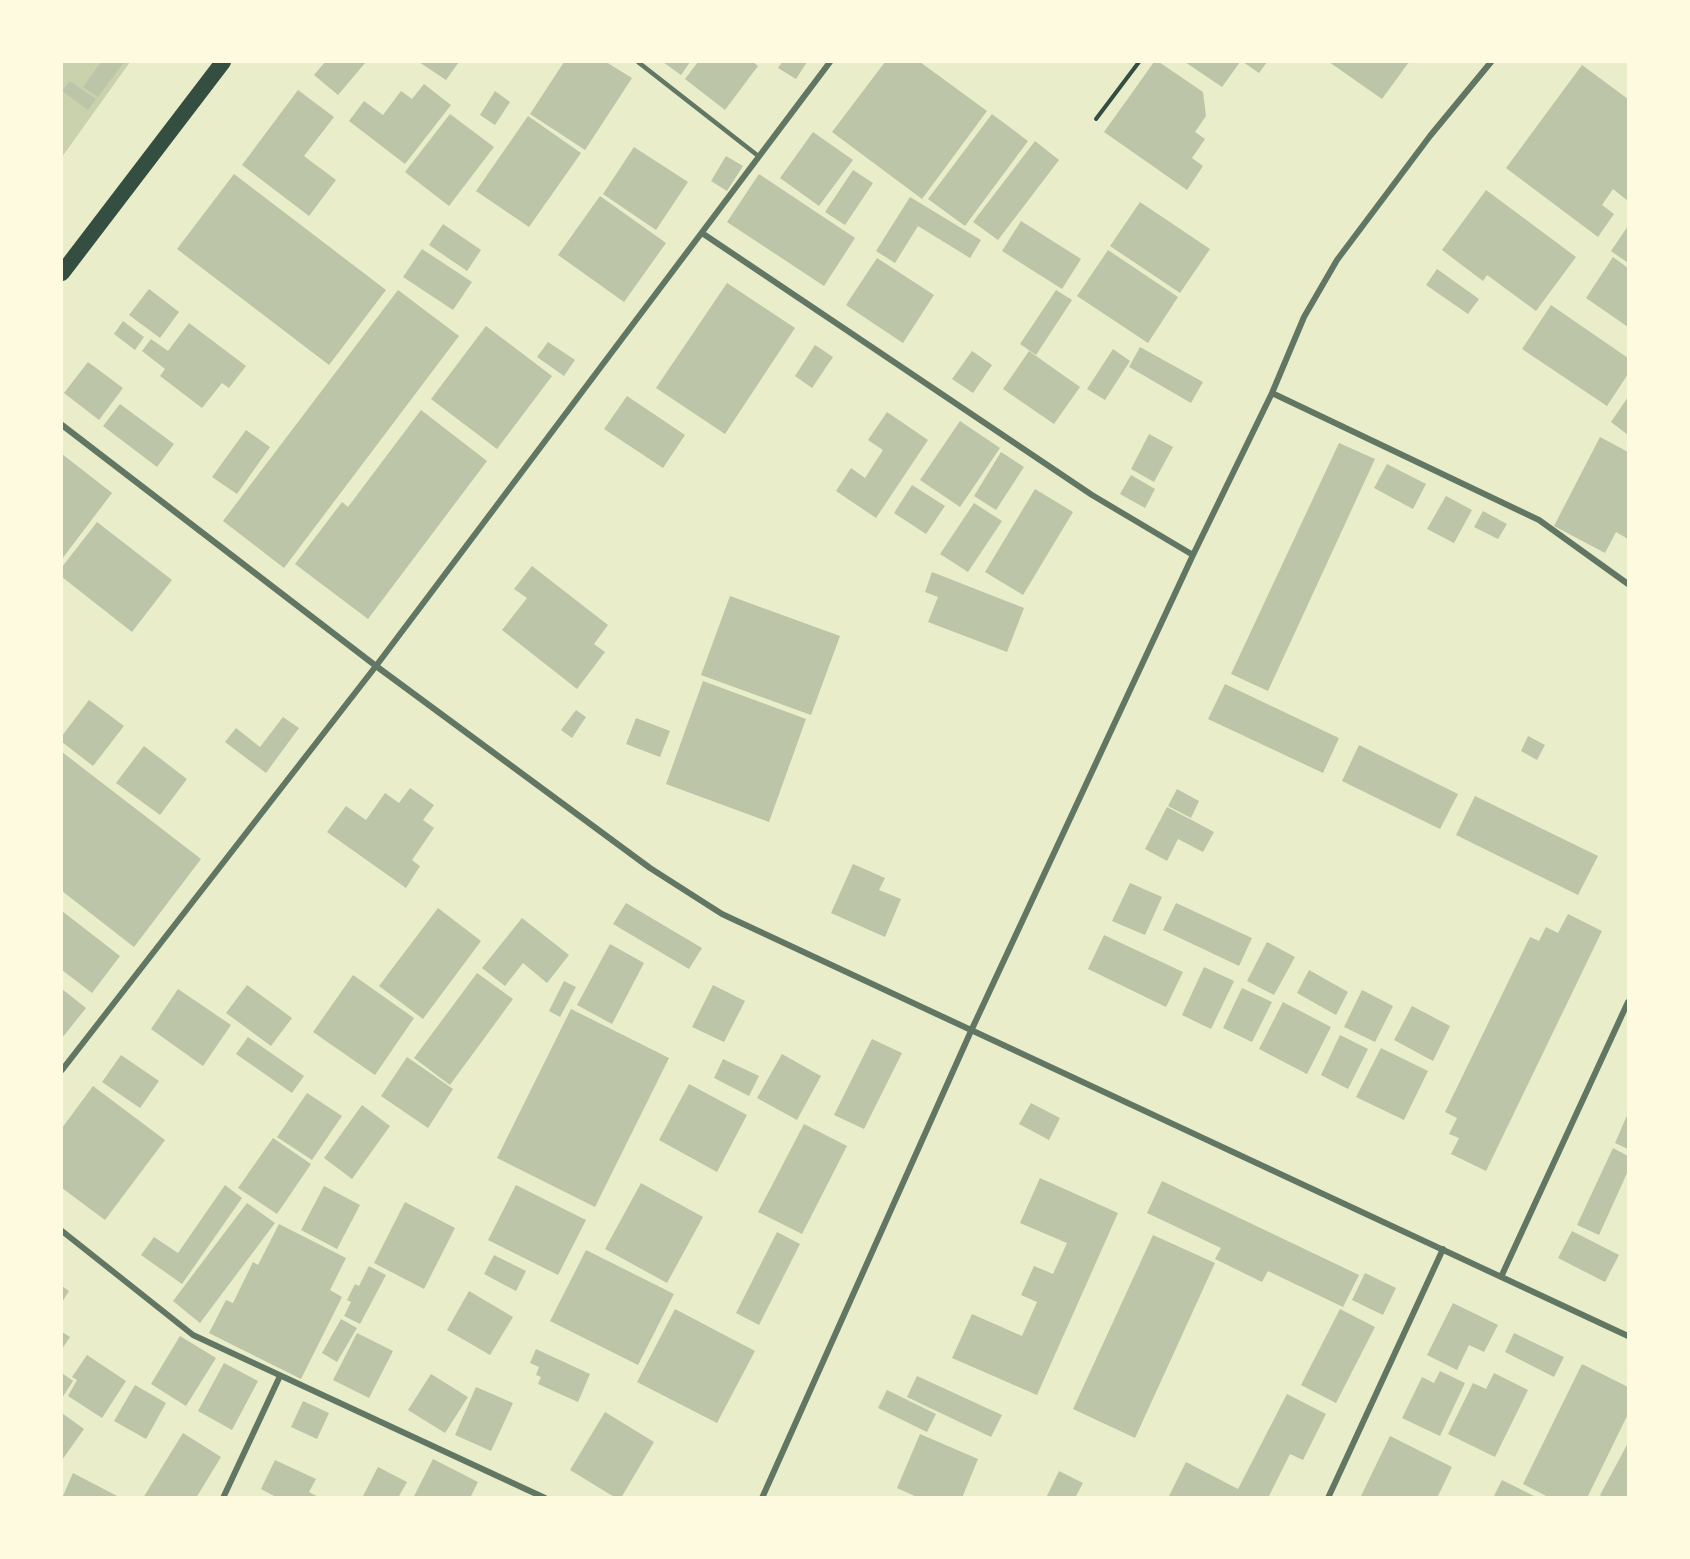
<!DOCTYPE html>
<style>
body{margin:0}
#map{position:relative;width:1690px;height:1559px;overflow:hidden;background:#e9edc9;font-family:"Sofia Sans Condensed",sans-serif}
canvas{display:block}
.frame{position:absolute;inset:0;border:63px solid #fefae0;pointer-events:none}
</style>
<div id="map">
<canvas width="1690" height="1559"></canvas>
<div class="frame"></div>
</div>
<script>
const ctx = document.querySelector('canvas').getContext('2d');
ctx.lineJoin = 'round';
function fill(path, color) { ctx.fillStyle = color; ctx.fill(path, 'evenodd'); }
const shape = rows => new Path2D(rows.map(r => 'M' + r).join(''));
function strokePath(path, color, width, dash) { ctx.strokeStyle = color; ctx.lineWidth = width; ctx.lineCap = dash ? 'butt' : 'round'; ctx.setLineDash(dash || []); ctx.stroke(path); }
const green = shape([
 [62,62,130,62,62,157]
]);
const building = shape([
 [101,62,124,62,98,97,83,87],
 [325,62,366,62,338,95,314,75],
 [419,62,459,62,446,80],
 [564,62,606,62,632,78,585,150,530,114],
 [663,62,690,62,681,75],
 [698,62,753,62,758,66,725,110,685,79],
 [782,62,807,62,796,79,778,68],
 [885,62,920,62,987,111,922,199,832,132],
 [1154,62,1159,62,1203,92,1206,116,1195,132,1205,139,1192,158,1203,166,1187,190,1104,132],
 [1185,62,1240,62,1222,87],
 [1243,62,1267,62,1259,73],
 [1329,62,1409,62,1382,99],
 [1582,65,1628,99,1628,201,1613,189,1602,205,1614,214,1598,237,1506,168],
 [70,81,96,99,88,110,62,91],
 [424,84,451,105,405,164,349,121,364,101,383,115,401,91,412,99],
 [298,90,334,117,304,156,336,180,309,216,242,165],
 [495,91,510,102,495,125,480,115],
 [450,114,494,147,449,206,405,172],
 [992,114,1028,141,965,226,928,199],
 [528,116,581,153,529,227,476,191],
 [813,132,853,160,819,206,780,178],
 [1035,141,1059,160,998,240,973,222],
 [634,147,688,182,656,230,603,194],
 [726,156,743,166,727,191,711,181],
 [853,170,873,183,845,225,825,212],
 [234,174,386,290,329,365,177,249],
 [759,174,855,238,824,286,727,222],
 [1486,190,1576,257,1536,311,1487,275,1483,281,1442,250],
 [600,196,666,243,624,302,558,255],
 [910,197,981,240,970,258,918,226,895,263,876,251],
 [1140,202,1210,249,1180,293,1110,246],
 [1021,221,1081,259,1062,289,1002,251],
 [443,224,481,250,467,271,429,245],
 [1628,226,1628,263,1611,251],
 [422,249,472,282,453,310,403,277],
 [1108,250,1178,297,1148,343,1077,296],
 [1613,257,1628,268,1628,327,1586,298],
 [877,258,934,295,903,343,846,305],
 [1437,269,1479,299,1468,314,1426,285],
 [727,283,795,328,725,434,656,388],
 [149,289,179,312,160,338,129,315],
 [398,290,459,336,284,568,223,521],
 [1056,290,1072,300,1036,355,1020,344],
 [1551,305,1628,358,1628,374,1607,406,1522,349],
 [123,321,144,337,135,350,114,334],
 [189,323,246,366,229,388,222,383,202,408,160,376,165,369,142,351,151,339,168,351],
 [486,326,552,376,497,449,431,399],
 [548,342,575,360,564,376,537,357],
 [815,345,833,357,812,388,795,376],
 [1140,347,1203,382,1191,403,1129,367],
 [1113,349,1130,361,1105,400,1087,389],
 [972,351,992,365,973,393,952,379],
 [1029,351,1080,387,1054,424,1003,389],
 [88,362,123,388,99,420,64,393],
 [627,396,685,435,663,468,604,429],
 [1628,397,1628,435,1611,422],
 [120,404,174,444,157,467,103,426],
 [421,410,487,461,368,619,295,564,342,502,348,507],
 [887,412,928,440,876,518,836,491,851,468,865,478,883,450,868,440],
 [960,421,1000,448,960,507,920,480],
 [246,430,270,447,237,494,212,477],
 [1149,434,1173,447,1154,482,1131,469],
 [1600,437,1628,452,1628,539,1616,532,1605,553,1554,526],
 [1339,443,1375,459,1268,691,1231,674],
 [1001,452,1024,467,996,510,974,496],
 [62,454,112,493,62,559],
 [1387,464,1426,484,1413,509,1374,488],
 [1131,475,1155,489,1145,508,1120,494],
 [912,485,945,506,926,534,894,513],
 [1035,489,1073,512,1023,595,985,572],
 [1446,496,1472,510,1454,543,1427,529],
 [974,503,1002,521,968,572,940,554],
 [1483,511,1507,524,1498,539,1474,527],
 [97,522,172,580,132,632,62,577,62,567],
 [532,566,608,625,594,644,605,652,577,689,502,630,527,598,514,589],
 [932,572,1024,608,1007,652,928,622,938,597,925,592],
 [730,596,840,636,811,715,701,675],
 [703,681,806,719,769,822,666,784],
 [1225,684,1339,738,1323,773,1208,719],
 [89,700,124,726,93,766,62,742,62,736],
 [576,710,586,717,572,738,561,730],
 [283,717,299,728,266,773,225,742,236,728,260,747],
 [636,718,670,731,660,757,626,744],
 [1528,736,1545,745,1537,760,1521,751],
 [1359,745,1458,794,1440,829,1342,781],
 [144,746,187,779,160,815,116,783],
 [62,752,201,859,134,947,62,891],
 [410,788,434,805,423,820,434,828,412,860,420,866,406,888,327,832,346,806,366,820,385,793,399,803],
 [1177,789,1199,801,1191,818,1168,806],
 [1475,796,1598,856,1578,895,1456,835],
 [1167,807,1214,832,1203,852,1178,839,1167,861,1145,849],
 [853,864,885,878,879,890,901,899,885,937,831,913],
 [1130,883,1162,897,1145,935,1112,921],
 [626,903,702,948,689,969,613,924],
 [1176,903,1252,938,1239,966,1163,930],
 [438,908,481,941,423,1019,379,986],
 [62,911,120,956,92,993,62,970],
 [1568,914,1602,931,1486,1171,1451,1154,1459,1138,1449,1134,1457,1118,1445,1112,1530,937,1539,941,1546,927,1558,933],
 [522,918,569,955,547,983,523,963,505,986,482,968],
 [1104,935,1183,972,1166,1007,1088,969],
 [1267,942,1295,957,1274,995,1247,981],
 [610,944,644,963,612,1024,577,1005],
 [1204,967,1234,981,1211,1029,1182,1015],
 [1309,970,1348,992,1336,1015,1297,993],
 [477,973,513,999,450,1085,414,1058],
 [353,975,414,1018,375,1075,313,1032],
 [564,981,576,987,560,1017,549,1011],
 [247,985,292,1018,271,1046,226,1013],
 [713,985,745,1001,724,1042,692,1027],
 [1242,988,1272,1002,1252,1042,1223,1028],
 [62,989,86,1008,62,1038],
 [178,989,231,1025,203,1066,151,1029],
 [1362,990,1393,1006,1375,1042,1344,1027],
 [1283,1002,1331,1027,1307,1074,1259,1049],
 [1412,1006,1450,1026,1433,1061,1394,1040],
 [571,1009,669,1058,595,1207,497,1158],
 [1340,1035,1368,1049,1348,1089,1321,1075],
 [248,1037,304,1076,292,1093,236,1054],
 [872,1039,902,1053,864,1129,834,1115],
 [1381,1048,1428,1071,1404,1120,1356,1097],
 [782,1054,821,1076,797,1120,757,1098],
 [121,1055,159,1081,140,1108,102,1082],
 [407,1057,453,1089,428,1128,381,1096],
 [723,1059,759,1076,749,1096,714,1078],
 [689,1084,747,1115,717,1172,659,1140],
 [93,1086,165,1140,105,1220,62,1188,62,1128],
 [307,1093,342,1116,312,1160,277,1137],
 [1031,1103,1060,1118,1049,1140,1019,1124],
 [362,1105,390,1126,352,1179,324,1158],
 [1628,1113,1628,1149,1615,1143],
 [804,1124,847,1146,802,1234,758,1212],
 [273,1138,311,1164,277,1214,238,1188],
 [1613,1148,1628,1156,1628,1171,1599,1235,1577,1225],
 [1040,1178,1118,1213,1037,1395,952,1358,972,1314,1022,1336,1037,1302,1021,1295,1034,1266,1053,1274,1067,1243,1020,1223],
 [1162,1181,1359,1275,1343,1307,1268,1271,1262,1282,1215,1259,1221,1248,1147,1213],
 [641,1183,703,1217,667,1283,605,1249],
 [225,1185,242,1198,182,1284,141,1255,154,1237,178,1253],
 [516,1185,586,1220,558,1275,488,1240],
 [324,1186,360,1205,337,1249,301,1230],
 [405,1202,455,1228,424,1289,374,1263],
 [247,1203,275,1223,200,1323,173,1301],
 [279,1224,346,1258,330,1290,342,1297,301,1379,209,1333,226,1300,233,1303,253,1262,258,1265],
 [1572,1231,1619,1255,1605,1282,1558,1258],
 [777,1232,800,1244,759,1325,736,1313],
 [1153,1235,1215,1263,1135,1438,1073,1409],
 [586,1250,674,1294,638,1365,550,1321],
 [494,1255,526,1271,516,1291,484,1274],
 [369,1266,386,1275,360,1324,344,1316,351,1302,347,1300,355,1284,359,1286],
 [1365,1273,1396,1288,1383,1315,1352,1300],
 [62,1286,69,1291,62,1302],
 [469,1291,513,1317,490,1355,447,1330],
 [1453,1303,1498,1325,1484,1352,1469,1345,1457,1370,1427,1355],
 [675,1309,755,1351,717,1423,637,1382],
 [1340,1309,1375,1327,1336,1403,1301,1385],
 [341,1319,357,1328,337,1362,322,1353],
 [62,1332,70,1337,62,1349],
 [357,1333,393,1351,369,1398,333,1380],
 [1514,1333,1564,1357,1554,1377,1505,1352],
 [180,1336,216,1358,186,1406,151,1384],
 [536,1349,590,1374,578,1402,538,1384,541,1377,536,1375,539,1367,530,1363],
 [87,1355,126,1381,102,1418,68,1396,77,1380,72,1377],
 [224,1363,258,1381,232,1430,198,1411],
 [1582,1364,1628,1387,1628,1414,1587,1498,1550,1498,1523,1484],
 [1440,1371,1465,1383,1440,1436,1402,1418,1422,1377,1434,1383],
 [62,1373,73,1381,62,1398],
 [1494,1373,1528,1390,1495,1457,1448,1434,1473,1383,1486,1389],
 [431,1374,468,1397,445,1433,408,1410],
 [917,1376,1002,1415,991,1437,907,1397],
 [135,1385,166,1403,146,1439,114,1421],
 [476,1387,513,1403,491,1451,455,1435],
 [887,1390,936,1414,927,1432,878,1408],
 [1287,1394,1326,1414,1303,1460,1290,1454,1268,1498,1168,1498,1186,1462,1238,1489],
 [303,1401,329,1413,317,1439,291,1427],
 [605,1412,654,1442,621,1498,616,1498,570,1470],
 [62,1413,84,1429,62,1460],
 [183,1433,221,1457,196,1498,143,1498],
 [920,1434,978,1459,962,1498,919,1498,897,1488],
 [1390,1436,1452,1467,1437,1498,1360,1498],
 [1628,1443,1628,1498,1604,1498,1600,1495],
 [433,1459,478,1482,470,1498,413,1498],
 [275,1460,316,1479,309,1492,320,1498,278,1498,261,1489],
 [378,1467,407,1482,398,1498,362,1498],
 [1059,1471,1083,1483,1075,1498,1046,1498],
 [73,1473,121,1498,62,1498],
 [1502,1480,1538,1498,1493,1498]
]);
const path = shape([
 [1096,119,1139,62]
]);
const service = shape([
 [638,62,757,155]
]);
const minor = shape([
 [702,233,1092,495,1193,555],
 [1272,393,1539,520,1628,584],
 [62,425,376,666,650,868,722,914,1628,1336],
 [62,1070,376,666,830,62],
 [62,1231,193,1335,545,1498],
 [1501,1277,1628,1002],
 [223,1498,280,1376],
 [762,1498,971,1031,1193,555,1272,393,1304,317,1337,260,1430,136,1491,62],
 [1328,1498,1443,1249]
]);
const trunk = shape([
 [62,273,223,62]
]);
fill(green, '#cad2ad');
fill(building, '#bcc5a7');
strokePath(path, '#344e41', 4);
strokePath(service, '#617663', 4.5);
strokePath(minor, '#617663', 6);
strokePath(trunk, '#344e41', 16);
</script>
